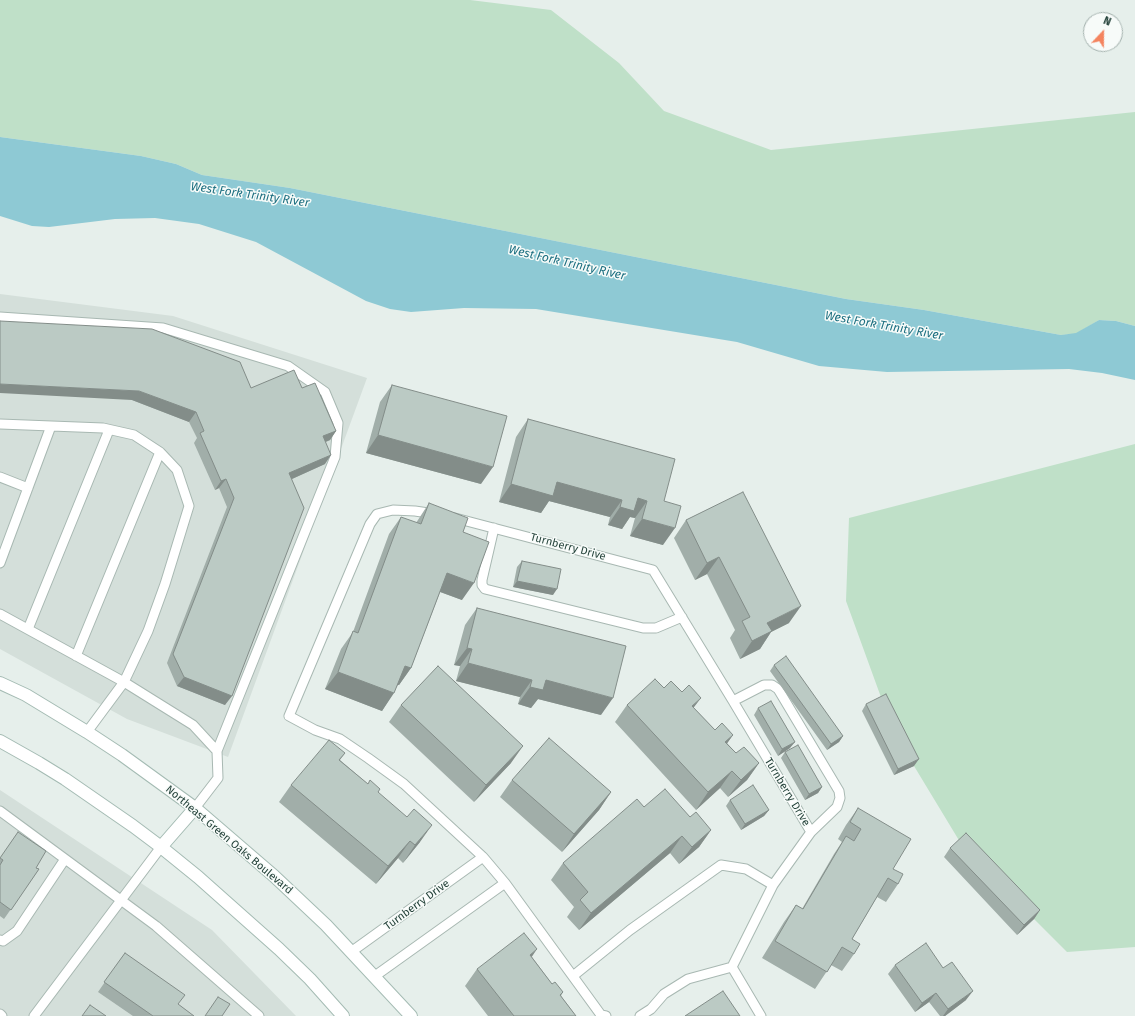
<!DOCTYPE html>
<style>
body{margin:0}
#map{position:relative;width:1135px;height:1016px;overflow:hidden;background:#e6efeb;font-family:"Fira Sans",sans-serif}
canvas{display:block}
.north{position:absolute;left:1083px;top:12px;width:40px;height:40px;box-sizing:border-box;background:#f7fbf9;border:1px solid #a3b1ad;border-radius:50%;rotate:22deg;font-size:11px;font-weight:700;line-height:16px;text-align:center;color:#24423a}
.north::after{content:'';display:block;margin:auto;width:14px;height:18px;background:#f4845f;clip-path:polygon(50% 0,100% 100%,50% 72%,0 100%)}
</style>
<div id="map">
<canvas width="1135" height="1016"></canvas>
<div class="north">N</div>
</div>
<script>
const ctx = document.querySelector('canvas').getContext('2d');
ctx.lineJoin = 'round';
function fill(path, color) { ctx.fillStyle = color; ctx.fill(path, 'evenodd'); }
const shape = rows => new Path2D(rows.map(r => 'M' + r).join(''));
function strokePath(path, color, width, dash) { ctx.strokeStyle = color; ctx.lineWidth = width; ctx.lineCap = dash ? 'butt' : 'round'; ctx.setLineDash(dash || []); ctx.stroke(path); }
function drawText(font, color, halo, rows, align = 'center') {
  ctx.font = font + ' "Fira Sans",sans-serif'; ctx.lineWidth = 3; ctx.setLineDash([]); ctx.textBaseline = 'middle'; ctx.strokeStyle = halo; ctx.fillStyle = color; for (const [text, x, y, turn = 0] of rows) {
    ctx.save(); ctx.translate(x, y); ctx.rotate((+turn || 0) * Math.PI / 180); ctx.textAlign = isNaN(turn) ? turn : align; if (halo) ctx.strokeText(text, 0, 0); ctx.fillText(text, 0, 0); ctx.restore();
  }
}
const built = shape([
 [0,294,173,316,367,378,228,757,127,719,0,649],
 [0,790,212,930,296,1016,0,1016]
]);
const green = shape([
 [0,0,470,0,551,10,619,63,664,111,771,150,1135,112,1135,326,1116,321,1099,320,1076,334,1061,335,924,310,846,299,290,188,202,175,176,164,141,156,0,137],
 [1135,444,1135,947,1067,952,1034,919,960,842,914,766,882,700,846,601,849,518]
]);
const water = shape([
 [0,137,141,156,176,164,202,175,290,188,846,299,924,310,1061,335,1076,333,1099,320,1116,321,1135,326,1135,380,1102,373,1069,369,887,372,819,366,737,342,536,309,464,308,411,312,390,309,366,301,256,242,199,224,155,218,115,219,49,227,32,226,0,216]
]);
const service = shape([
 [0,317,163,328,288,366,325,392,338,423,335,457,217,751,218,778,195,808],
 [0,424,103,428,134,435,160,452,177,470,189,506,165,584,148,631,124,682,87,732],
 [0,477,28,488],
 [435,514,415,511,393,510,377,514,370,524,289,716,315,730,340,739,368,758,404,784,483,857,505,883,601,1015,606,1016],
 [455,518,653,570,733,701,811,832,773,885,732,967,688,979,664,994,651,1009,640,1016],
 [494,528,482,580,482,585,485,589,643,628,656,628,682,617],
 [0,563,51,426],
 [0,614,124,682,193,725,217,751],
 [28,629,109,430],
 [76,656,160,452],
 [733,701,764,685,772,685,778,689,839,791,840,798,837,807,811,832],
 [0,811,156,926,259,1016],
 [0,940,3,941,17,931,65,859],
 [351,952,483,857],
 [732,967,761,1016],
 [375,976,505,883],
 [573,976,630,930,721,865,746,869,773,885],
 [0,1014,2,1016],
 [34,1016,161,847]
]);
const secondary = shape([
 [0,683,26,695,87,732,122,755,195,808,274,876,326,925,411,1016],
 [0,741,39,763,65,779,133,826,161,847,198,877,279,949,310,979,343,1016],
 [161,847,195,808]
]);
const wall = shape([
 [392,385,481,484,366,453,380,402],
 [251,388,302,388,336,431,330,440,326,442,325,464,292,479,225,705,177,686,167,663,227,507,219,488,215,490,194,443,197,438,189,422,132,400],
 [528,419,664,501,663,545,630,536,635,518,630,517,622,529,608,525,610,517,549,501,541,513,499,502,516,437],
 [429,503,463,532,462,600,440,592,411,668,399,685,398,685,382,711,325,689,341,649,353,632,389,534,401,517,416,523],
 [686,520,789,623,771,632,760,649,740,659,730,638,735,630,707,574,695,580,674,538],
 [522,561,553,595,513,587,517,567],
 [477,608,601,715,538,699,531,708,518,704,520,697,456,681,460,666,454,665,465,625],
 [774,665,843,736,839,742,827,750,770,671],
 [664,688,694,708,715,730,733,735,727,743,736,753,759,763,747,780,728,797,720,788,696,810,615,722,627,705],
 [866,704,914,766,894,775,862,711],
 [401,705,511,763,474,802,389,722],
 [758,708,790,748,778,756,754,715],
 [785,752,822,787,818,793,805,800,781,758],
 [345,753,340,760,368,784,380,789,378,792,420,842,403,863,398,858,376,884,279,802,291,785],
 [512,780,611,792,599,810,562,852,500,797],
 [730,800,769,810,764,816,741,830,726,806],
 [644,807,690,817,711,830,699,847,679,864,670,853,579,930,567,917,574,907,551,880,563,863],
 [858,808,893,869,898,884,886,902,877,897,852,939,854,954,842,971,831,965,815,989,762,958,784,922,796,905,802,909,834,854,842,842,838,839,846,825],
 [18,832,36,868,39,869,4,919,0,916,0,859],
 [950,848,1040,910,1034,919,1017,935,944,857],
 [125,953,178,1005,194,1016,133,1016,98,992],
 [532,957,552,984,563,992,561,996,576,1016,488,1016,465,986,477,969],
 [895,965,966,1000,945,1016,940,1016,929,1002,915,1012,888,974]
]);
const shadedWall = shape([
 [0,384,139,391,196,412,189,422,132,400,0,393],
 [336,431,330,440,317,445,323,436],
 [378,435,493,467,481,484,366,453],
 [331,455,325,464,283,483,289,473],
 [226,479,219,488,215,490,221,481],
 [557,482,622,500,610,517,549,501,541,513,499,502,511,484],
 [638,498,647,501,635,518,630,517,622,529,608,525,620,507],
 [642,519,675,528,663,545,630,536],
 [719,557,707,574,695,580,707,563],
 [447,573,474,583,462,600,435,590],
 [517,581,557,589,553,595,513,587],
 [801,606,789,623,771,632,760,649,740,659,752,641,767,623],
 [467,648,472,649,460,666,454,665],
 [468,663,532,680,520,697,456,681],
 [405,666,411,668,399,685,393,683],
 [338,672,394,693,382,711,325,689],
 [184,677,232,696,225,705,177,686],
 [546,680,613,698,601,715,538,699,531,708,518,704,530,687],
 [701,698,688,715,692,706],
 [733,735,721,752,725,742],
 [843,736,839,742,827,750,831,744],
 [795,742,790,748,778,756,782,749],
 [523,746,511,763,474,802,486,785],
 [919,759,914,766,894,775,898,769],
 [759,763,747,780,728,797,741,780],
 [732,771,720,788,696,810,708,792],
 [822,787,818,793,805,800,809,794],
 [611,792,599,810,562,852,574,834],
 [769,810,764,816,741,830,745,824],
 [432,825,420,842,403,863,415,845],
 [711,830,699,847,679,864,692,847],
 [682,836,670,853,579,930,591,913],
 [410,841,398,858,376,884,388,866],
 [1040,910,1034,919,1017,935,1024,925],
 [537,949,525,967,530,955],
 [973,991,966,1000,945,1016,943,1016,948,1009],
 [936,993,929,1002,915,1012,922,1003]
]);
const building = shape([
 [0,321,152,329,240,362,251,388,294,370,302,388,315,383,336,431,323,436,331,455,289,473,304,508,232,696,184,677,173,654,234,498,226,479,221,481,200,433,204,431,196,412,139,391,0,384,0,321],
 [392,385,507,416,493,467,378,435,392,385],
 [528,419,675,459,664,501,681,506,675,528,642,519,647,501,638,498,634,511,620,507,622,500,557,482,553,496,511,484,528,419],
 [743,492,801,606,767,623,772,631,752,641,742,621,750,617,719,557,707,563,686,520,743,492],
 [429,503,468,518,463,532,489,542,474,583,447,573,411,668,405,666,394,693,338,672,353,631,358,633,401,517,421,524,429,503],
 [522,561,561,569,557,589,517,581,522,561],
 [477,608,626,646,613,698,546,680,543,690,530,687,532,680,468,663,472,649,467,648,477,608],
 [786,656,843,736,831,744,774,665,786,656],
 [438,666,523,746,486,785,401,705,438,666],
 [655,679,664,688,671,681,682,692,689,685,701,698,692,706,715,730,722,723,733,735,725,742,736,753,744,747,759,763,741,780,732,771,708,792,627,705,655,679],
 [886,694,919,759,898,769,866,704,886,694],
 [771,701,795,742,782,749,758,708,771,701],
 [549,738,611,792,574,834,512,780,549,738],
 [329,740,345,753,339,760,368,784,370,780,380,789,378,792,407,817,414,809,432,825,415,845,410,841,388,866,291,785,329,740],
 [798,745,822,787,809,794,785,752,798,745],
 [753,785,769,810,745,824,730,800,753,785],
 [665,789,690,817,696,812,711,830,692,847,682,836,591,913,580,900,588,892,563,863,637,799,644,807,665,789],
 [858,808,911,839,893,869,903,874,898,884,888,878,852,939,860,944,854,954,842,947,827,972,775,941,796,905,803,909,846,836,854,841,861,829,850,822,858,808],
 [18,832,46,851,36,868,39,869,11,910,0,902,0,865,3,860,0,858,18,832],
 [966,833,1040,910,1024,925,950,848,966,833],
 [524,933,537,949,530,955,552,984,555,982,563,992,560,995,576,1016,514,1016,477,969,524,933],
 [926,943,943,968,952,962,973,991,948,1009,936,993,922,1003,895,965,926,943],
 [125,953,185,995,178,1004,194,1016,153,1016,104,982,125,953],
 [723,991,740,1016,685,1016,723,991],
 [218,997,230,1004,222,1016,205,1016,218,997],
 [90,1005,106,1016,82,1016,90,1005]
]);
const streetNames = [
 ["Turnberry Drive",568,547,15],
 ["Turnberry Drive",787,792,59],
 ["Northeast Green Oaks Boulevard",229,840,40],
 ["Turnberry Drive",417,905,-36]
];
const waterNames = [
 ["West Fork Trinity River",250,195,8],
 ["West Fork Trinity River",567,263,13],
 ["West Fork Trinity River",884,326,10]
];
fill(built, '#d4dfda');
fill(green, '#bfe0c8');
fill(water, '#8ec9d4');
strokePath(service, '#a8b8b2', 11);
strokePath(secondary, '#a4bbb3', 14);
strokePath(service, '#fff', 9);
strokePath(secondary, '#fff', 12);
fill(wall, '#a1aea9');
fill(shadedWall, '#838d89');
fill(building, '#bbcac4');
strokePath(building, '#838d89', 1);
drawText('11px', '#24423a', '#f7fbf9', streetNames);
drawText('italic 12px', '#1c6f80', '#f7fbf9', waterNames);
</script>
